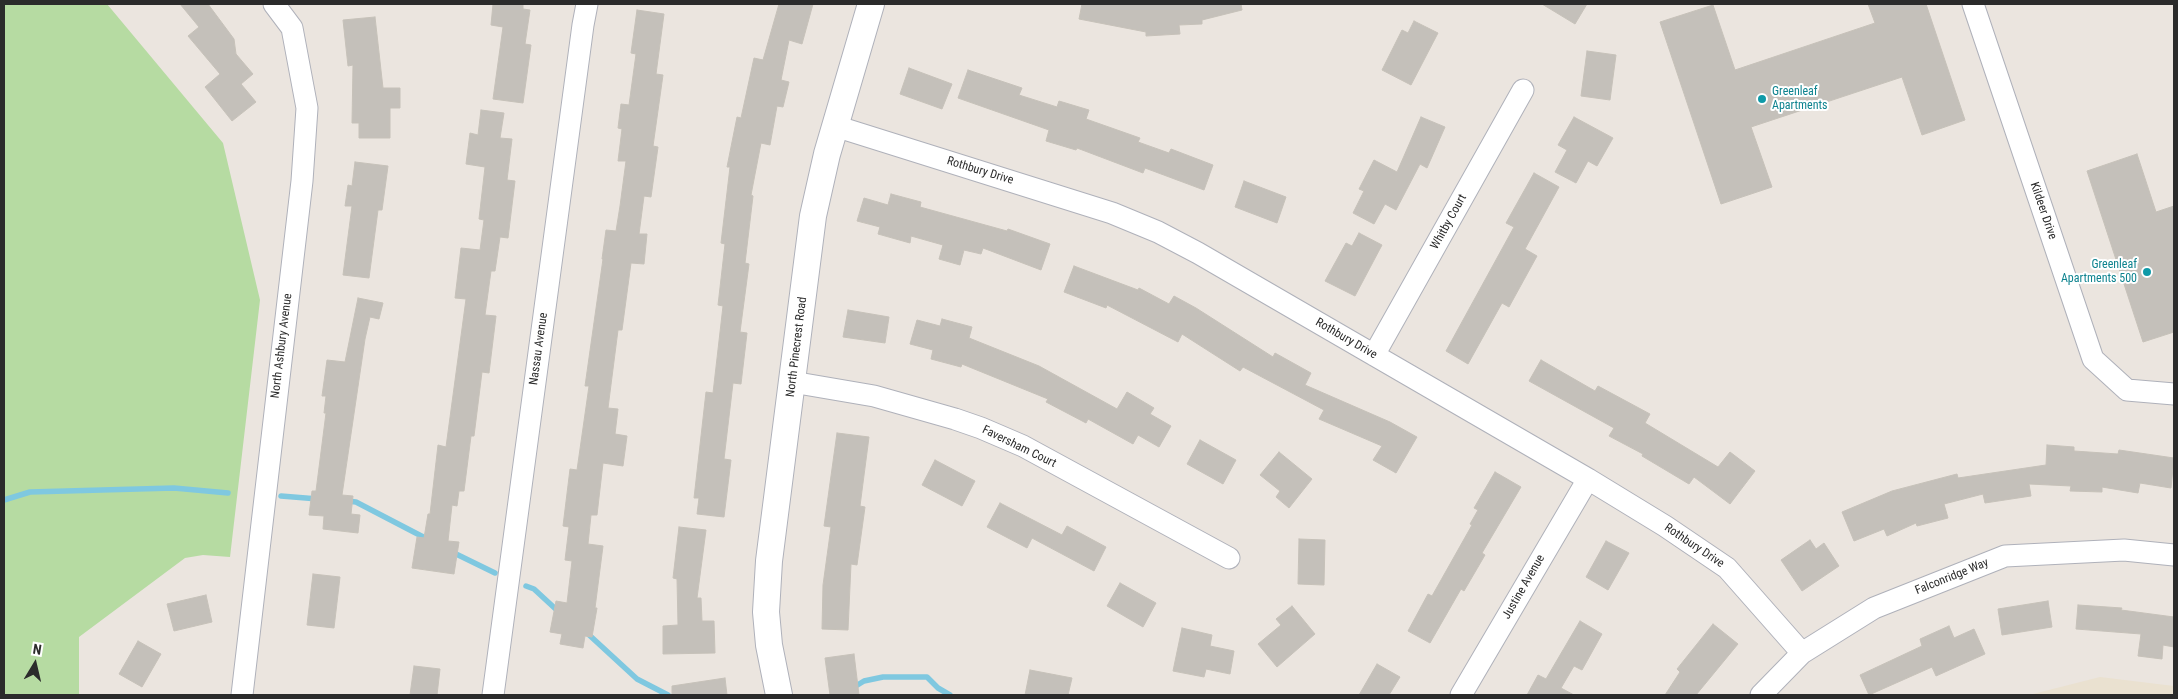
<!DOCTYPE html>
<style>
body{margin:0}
#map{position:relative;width:2178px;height:699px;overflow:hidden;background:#ebe5df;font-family:"Roboto Condensed",sans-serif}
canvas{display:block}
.frame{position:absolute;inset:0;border:5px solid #2b2b2b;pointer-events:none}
.north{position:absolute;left:10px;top:639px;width:50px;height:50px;-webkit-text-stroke:4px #fff;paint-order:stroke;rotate:9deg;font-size:14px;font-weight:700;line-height:20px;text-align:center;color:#2b2b2b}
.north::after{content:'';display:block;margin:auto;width:18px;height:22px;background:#2b2b2b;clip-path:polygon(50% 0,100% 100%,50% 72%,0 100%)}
</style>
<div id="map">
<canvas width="2178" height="699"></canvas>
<div class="frame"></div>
<div class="north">N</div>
</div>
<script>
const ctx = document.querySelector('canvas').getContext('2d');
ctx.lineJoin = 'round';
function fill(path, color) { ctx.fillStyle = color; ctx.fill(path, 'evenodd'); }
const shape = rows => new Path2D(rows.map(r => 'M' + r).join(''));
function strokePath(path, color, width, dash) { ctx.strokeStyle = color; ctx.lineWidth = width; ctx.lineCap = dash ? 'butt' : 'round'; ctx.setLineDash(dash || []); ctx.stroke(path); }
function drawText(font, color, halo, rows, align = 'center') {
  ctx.font = font + ' "Roboto Condensed",sans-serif'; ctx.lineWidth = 4; ctx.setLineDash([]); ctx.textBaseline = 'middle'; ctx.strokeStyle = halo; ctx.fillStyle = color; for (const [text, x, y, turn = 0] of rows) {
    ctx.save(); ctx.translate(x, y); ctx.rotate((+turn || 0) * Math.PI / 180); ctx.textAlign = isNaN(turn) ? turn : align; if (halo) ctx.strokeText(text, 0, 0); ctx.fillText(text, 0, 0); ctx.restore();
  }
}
const education = shape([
 [2100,677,2174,686,2174,695,2029,695]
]);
const green = shape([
 [4,4,107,4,223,143,260,300,230,557,203,555,185,558,79,637,79,695,4,695]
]);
const stream = shape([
 [281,496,318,499],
 [4,500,30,492,174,488,228,493],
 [347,501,356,502,431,541],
 [452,552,495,573],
 [526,586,534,589,560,613],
 [587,633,637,679,668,695],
 [851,689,864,681,883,677,927,677,938,688,950,695]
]);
const building = shape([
 [180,4,208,4,234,39,236,54,253,74,241,84,256,102,232,121,205,87,220,74,188,36,199,27,180,4],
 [493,4,523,4,523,9,530,10,525,44,531,45,523,103,493,99,503,27,491,25,493,4],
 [779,4,813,4,802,44,789,40,781,80,789,82,783,107,777,106,770,145,761,143,751,195,753,196,745,263,749,264,740,332,747,333,741,384,733,383,724,459,731,460,724,517,697,514,699,498,694,498,706,392,713,393,723,306,718,305,725,244,721,243,730,167,727,167,737,117,741,118,754,58,763,60,779,4],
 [1082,4,1241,4,1242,10,1202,20,1202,24,1179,25,1180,34,1146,36,1146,32,1079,19,1082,4],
 [1542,4,1587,4,1575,24,1542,4],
 [1868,4,1926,4,1965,120,1922,135,1902,77,1751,127,1772,187,1721,204,1660,22,1713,5,1735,70,1875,23,1868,4],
 [637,10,664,14,656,74,663,75,653,146,658,147,651,197,644,196,639,234,647,234,644,264,631,263,622,330,618,330,608,408,618,409,615,434,627,436,623,466,603,463,597,515,591,515,588,544,603,546,595,608,597,608,592,637,585,636,583,648,560,644,562,634,550,632,556,601,567,603,572,561,565,560,569,527,563,526,570,469,577,470,589,386,585,386,603,259,602,259,606,230,616,231,620,206,626,161,618,161,622,129,618,128,621,104,629,105,636,54,631,53,637,10],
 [375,17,383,88,400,88,400,108,390,108,390,138,359,138,359,123,352,123,353,65,348,66,343,20,375,17],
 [1414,21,1438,33,1411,85,1382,70,1402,30,1408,33,1414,21],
 [1587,51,1616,55,1610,100,1581,96,1587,51],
 [909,68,952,84,942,109,900,94,909,68],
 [968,70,1022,88,1019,95,1057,107,1059,101,1089,110,1086,119,1140,138,1138,142,1169,153,1171,149,1213,165,1204,190,1145,168,1143,173,1077,148,1076,150,1046,141,1049,130,958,98,968,70],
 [481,110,504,113,500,138,512,139,507,180,515,181,508,238,500,237,495,271,491,271,485,315,496,316,489,373,482,372,474,436,471,436,464,491,459,491,457,506,452,505,448,541,459,542,454,574,412,568,417,537,424,538,428,514,430,514,438,445,446,447,466,299,455,298,461,248,480,250,484,220,479,219,485,167,466,164,470,133,478,135,481,110],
 [1421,117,1445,127,1427,168,1420,164,1396,210,1385,204,1374,224,1353,213,1364,191,1359,189,1374,160,1397,172,1421,117],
 [1574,117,1613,138,1597,166,1588,161,1576,183,1555,172,1567,150,1558,145,1574,117],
 [2137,154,2156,212,2174,206,2174,332,2143,342,2087,171,2137,154],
 [355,162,388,166,382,210,378,210,369,278,343,275,352,206,345,206,348,185,352,186,355,162],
 [1534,173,1559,187,1525,249,1537,256,1509,307,1502,303,1468,364,1446,351,1514,227,1506,223,1534,173],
 [1244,181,1286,197,1277,223,1235,207,1244,181],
 [891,194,921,202,920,207,1007,231,1008,229,1050,244,1041,270,983,248,981,254,964,250,960,265,939,259,943,245,911,236,910,243,878,234,880,227,857,221,864,198,888,205,891,194],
 [1359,233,1382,245,1355,296,1325,281,1346,243,1352,246,1359,233],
 [1074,266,1138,290,1139,288,1169,304,1174,296,1196,308,1273,357,1275,353,1311,373,1305,385,1390,422,1417,437,1396,473,1373,460,1382,446,1319,419,1324,410,1243,367,1240,371,1182,334,1178,342,1107,305,1106,308,1064,292,1074,266],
 [358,298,383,303,379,319,370,317,365,339,342,495,353,496,351,514,360,515,358,533,323,529,324,516,309,515,312,491,316,491,326,413,324,413,326,396,322,396,327,360,345,362,358,298],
 [848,310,889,317,885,343,843,337,848,310],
 [942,319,972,327,969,338,1039,366,1117,409,1127,392,1154,408,1150,414,1171,426,1159,447,1138,435,1133,444,1088,419,1086,423,1046,402,1048,399,962,364,961,367,931,359,933,350,910,344,917,320,940,326,942,319],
 [1541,360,1595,391,1598,386,1650,414,1645,423,1718,467,1730,452,1755,471,1730,504,1694,477,1689,484,1642,456,1643,454,1609,436,1614,428,1529,381,1541,360],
 [837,433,869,437,860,506,865,507,857,565,851,564,848,630,822,629,823,585,831,527,824,526,837,433],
 [1200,440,1236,460,1223,484,1187,464,1200,440],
 [2047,445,2074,447,2074,451,2118,454,2119,450,2174,458,2171,488,2140,483,2138,493,2102,487,2102,492,2070,491,2071,486,2029,484,2031,496,1985,503,1983,494,1944,504,1948,518,1917,526,1916,523,1887,536,1884,529,1854,541,1842,512,1892,491,1957,474,1958,478,2046,465,2047,445],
 [1279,452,1312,479,1289,508,1276,497,1280,491,1260,475,1279,452],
 [935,460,975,481,962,506,922,485,935,460],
 [1495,472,1521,487,1482,553,1485,555,1464,591,1461,589,1430,643,1408,631,1428,594,1432,596,1472,525,1470,524,1478,510,1474,508,1495,472],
 [1000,503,1062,535,1067,526,1106,547,1094,571,1032,538,1027,548,987,527,1000,503],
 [679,527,706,530,697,598,701,598,702,621,714,621,715,653,663,654,663,626,678,625,677,579,673,578,679,527],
 [1299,539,1325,540,1324,585,1298,584,1299,539],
 [1810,540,1816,549,1824,543,1839,566,1802,591,1781,560,1810,540],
 [1606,541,1629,553,1608,590,1586,577,1606,541],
 [313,574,340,577,334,628,307,625,313,574],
 [1120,583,1156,603,1143,627,1107,606,1120,583],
 [206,595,212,622,174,631,167,604,206,595],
 [2048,601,2052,627,2002,635,1998,609,2048,601],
 [2078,605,2122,608,2121,610,2174,617,2174,647,2163,645,2162,659,2138,656,2141,634,2076,629,2078,605],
 [1292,606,1315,634,1277,667,1258,644,1281,625,1276,619,1292,606],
 [1580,621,1602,634,1582,670,1574,666,1561,688,1574,695,1527,695,1538,675,1546,679,1580,621],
 [1713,624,1738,644,1696,695,1665,695,1680,672,1677,669,1713,624],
 [1949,626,1954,638,1974,629,1985,654,1936,676,1932,667,1869,695,1860,675,1922,646,1920,639,1949,626],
 [1182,628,1212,635,1210,646,1234,651,1230,674,1206,669,1204,677,1173,671,1182,628],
 [138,641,161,654,142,687,119,674,138,641],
 [854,654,859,695,830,695,825,658,854,654],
 [1377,664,1400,677,1389,695,1359,695,1377,664],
 [414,666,440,669,437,695,410,695,414,666],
 [1030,670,1072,678,1068,695,1025,695,1030,670],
 [725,678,727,695,672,695,672,686,725,678]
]);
const minor = shape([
 [1973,4,2093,359,2127,390,2174,394],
 [835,126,1112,213,1158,232,1198,253,1588,479,1665,526,1727,568,1802,653],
 [1374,355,1523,90],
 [792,382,874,396,955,419,981,428,1023,446,1229,558],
 [242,695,302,181,307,108,292,28,274,4],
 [493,695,583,25,587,4],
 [1461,695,1588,479],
 [1761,695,1802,653,1874,608,2005,556,2124,550,2174,555]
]);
const tertiary = shape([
 [779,695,769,645,766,612,769,561,813,216,827,154,871,4]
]);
const markers = [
 [1762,99,5,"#0f9aa8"],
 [2147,272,5,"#0f9aa8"]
];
const cultureNames = [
 ["Greenleaf",1772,92],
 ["Apartments",1772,106],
 ["Greenleaf",2137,265,"right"],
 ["Apartments 500",2137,279,"right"]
];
const streetNames = [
 ["Rothbury Drive",980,171,17],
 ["Kildeer Drive",2043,211,71],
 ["Whitby Court",1449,222,-61],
 ["Rothbury Drive",1346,339,30],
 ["North Ashbury Avenue",282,346,-83],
 ["North Pinecrest Road",797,347,-83],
 ["Nassau Avenue",539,349,-82],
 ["Faversham Court",1019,447,26],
 ["Rothbury Drive",1694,546,34],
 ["Falconridge Way",1952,577,-22],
 ["Justine Avenue",1524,587,-60]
];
fill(education, '#eae1d0');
fill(green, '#b6dba2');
strokePath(stream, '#7fc8e0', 5.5);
fill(building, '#c4c0ba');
strokePath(building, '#c6c1b9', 1);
strokePath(minor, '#afb1ba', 23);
strokePath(tertiary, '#afb1ba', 28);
strokePath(minor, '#fff', 21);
strokePath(tertiary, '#fff', 26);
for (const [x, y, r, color] of markers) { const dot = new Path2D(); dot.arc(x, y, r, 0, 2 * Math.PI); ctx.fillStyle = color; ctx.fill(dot); strokePath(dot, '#fff', 2); }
drawText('12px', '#0d838f', '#fff', cultureNames, 'left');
drawText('12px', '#2b2b2b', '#fff', streetNames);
</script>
